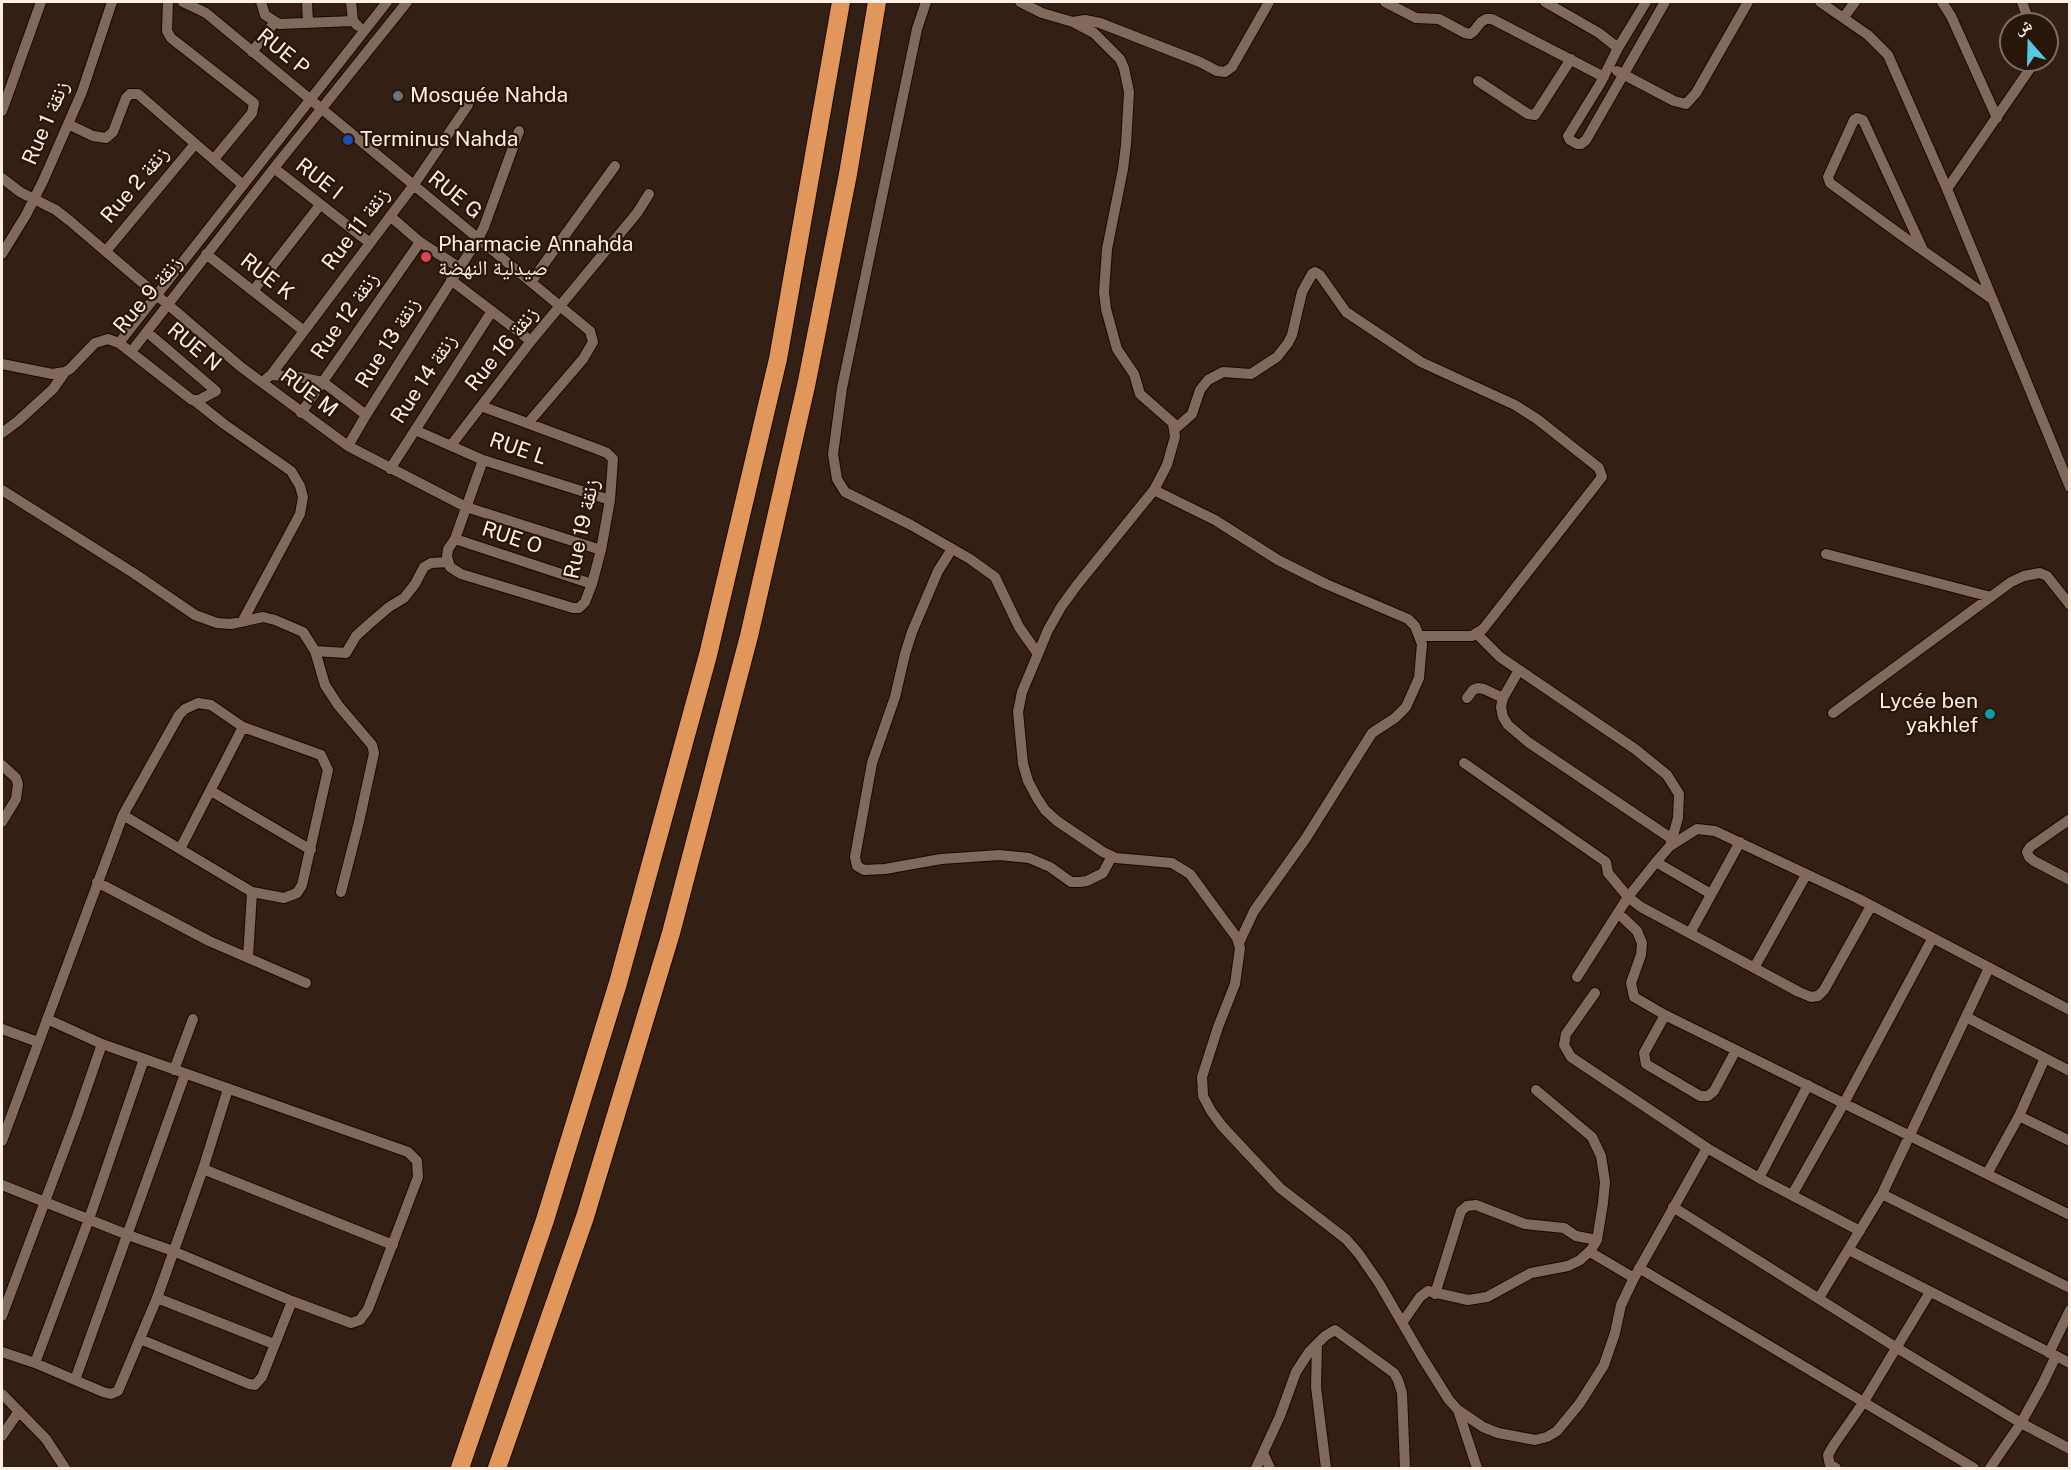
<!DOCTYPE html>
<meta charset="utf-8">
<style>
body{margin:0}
#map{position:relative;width:2071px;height:1470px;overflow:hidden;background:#341f14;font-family:"Public Sans","Noto Naskh Arabic",sans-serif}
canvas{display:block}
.frame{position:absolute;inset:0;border:3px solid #fdeee6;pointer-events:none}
.north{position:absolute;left:1999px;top:12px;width:60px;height:60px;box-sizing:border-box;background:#29160b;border:2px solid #7e6c63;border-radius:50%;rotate:340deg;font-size:16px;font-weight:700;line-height:24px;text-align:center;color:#fdeee6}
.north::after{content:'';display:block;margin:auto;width:21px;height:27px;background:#56c9e0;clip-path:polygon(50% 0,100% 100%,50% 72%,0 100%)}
</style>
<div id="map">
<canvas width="2071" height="1470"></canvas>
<div class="frame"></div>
<div class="north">ش</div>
</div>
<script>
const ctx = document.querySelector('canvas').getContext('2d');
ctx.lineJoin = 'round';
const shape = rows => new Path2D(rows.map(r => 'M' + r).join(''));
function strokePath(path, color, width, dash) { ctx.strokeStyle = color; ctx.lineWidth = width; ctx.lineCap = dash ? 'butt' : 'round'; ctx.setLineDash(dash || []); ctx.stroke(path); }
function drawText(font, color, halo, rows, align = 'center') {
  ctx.font = font + ' "Public Sans","Noto Naskh Arabic",sans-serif'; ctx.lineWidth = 4.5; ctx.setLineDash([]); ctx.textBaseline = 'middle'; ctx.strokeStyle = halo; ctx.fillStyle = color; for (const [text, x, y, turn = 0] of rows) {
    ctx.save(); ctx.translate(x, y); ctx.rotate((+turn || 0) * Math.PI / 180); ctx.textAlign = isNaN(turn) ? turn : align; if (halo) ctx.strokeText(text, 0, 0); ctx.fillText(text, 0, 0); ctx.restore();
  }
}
const minor = shape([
 [168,2,167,31,171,38,254,103,252,113,214,159],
 [183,2,206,13,590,331,593,342,583,359,529,422],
 [261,2,265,15,279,24,353,21],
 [307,2,308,23],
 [351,2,353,21,358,26],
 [926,2,917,29,842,388,833,454,837,479,845,492,911,525,970,559,995,577,1019,627,1038,654],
 [1020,2,1042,13,1073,22,1094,33,1120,59,1124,68,1129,92,1126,145,1123,169,1107,249,1104,292,1106,309,1117,349,1134,374,1140,394,1173,423,1175,437,1167,465,1154,490,1077,585,1061,607,1048,630,1022,692,1018,712,1023,764,1028,781,1037,798,1045,810,1057,821,1103,852,1116,858,1172,863,1190,874,1237,938,1240,948,1235,984,1218,1027,1202,1077,1203,1096,1211,1111,1222,1126,1280,1188,1346,1239,1359,1254,1379,1283,1422,1357,1449,1400,1458,1410,1483,1427,1498,1433,1535,1440,1547,1437,1557,1431,1580,1403,1604,1365,1615,1333,1621,1305,1634,1278,1707,1148],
 [1385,2,1416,18,1439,19,1465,33,1470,34,1474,31,1481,22,1486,19,1492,19,1604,77],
 [1545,2,1599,33,1618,48],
 [1646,2,1618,48,1600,84,1568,136,1570,140,1577,144,1581,144,1586,140,1665,2],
 [1820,2,1868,35,1888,55,1947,189,2070,487],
 [1942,2,1951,16,1997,118],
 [2022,2,2030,24],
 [1844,17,1855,2],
 [1073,22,1085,20,1100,23,1200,62,1217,71,1225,72,1232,67,1269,2],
 [252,52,274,23],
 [1617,71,1674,101,1686,104,1696,93,1748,2],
 [1478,81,1528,114,1535,115,1571,59],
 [2,111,41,2],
 [68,124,93,136,106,138,113,132,126,98,130,94,138,94,243,185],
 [274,168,370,243],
 [2,178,20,192,56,210,70,221,241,367,348,446,466,507,601,550],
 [1947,189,2036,60],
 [390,216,420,242,460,268],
 [1923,250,1863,120,1857,118,1854,120,1828,177,1830,183,1901,235,1992,299],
 [106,251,195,144],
 [2,254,26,215,44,179,82,92,112,2],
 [206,254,304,331],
 [451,280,531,341],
 [531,282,615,166],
 [253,291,320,205],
 [119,343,387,2],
 [131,352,274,168,407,2],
 [2,364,52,374,65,372,70,369,95,343,108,339,119,343,192,400,199,400,216,391,147,332],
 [271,375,413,186,468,105],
 [267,378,271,375,299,377,323,382,366,415],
 [195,401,224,424,291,471,300,486,303,497,300,514,242,622],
 [481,406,597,449,607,453,613,459,610,500,601,550,592,584,585,602,579,608,573,608,461,574,450,567,447,557,448,549,455,539,483,460],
 [301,413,420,242],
 [1175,429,1192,414,1200,390,1208,380,1223,372,1251,374,1277,357,1288,343,1292,335,1302,292,1312,274,1315,272,1320,275,1346,312,1421,362,1515,405,1537,419,1599,468,1602,477,1483,629,1472,636,1420,636],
 [415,430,483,460,610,500],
 [2,433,18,421,53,389,65,372],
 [452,444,531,341,637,213,649,194],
 [348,446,366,415,478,239,484,227,519,131],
 [390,469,492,311],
 [2,490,135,574,195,615,217,623,231,624,263,617,275,620,303,632,315,651,346,653,356,636,368,625,389,607,404,598,415,584,424,567,431,563,448,562],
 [1154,490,1215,520,1278,560,1326,584,1408,619,1415,626,1422,644,1419,678,1406,707,1395,718,1372,733,1306,838,1254,911,1239,943],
 [455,539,592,584],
 [952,549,938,571,912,632,905,654,895,697,872,763,855,857,857,866,864,870,885,869,941,859,999,855,1029,858,1050,867,1071,882,1080,882,1087,881,1103,873,1112,856],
 [1826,554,1991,597],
 [1476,633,1500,657,1635,749,1667,775,1679,794,1678,818,1670,846],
 [315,651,325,685,338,705,372,745,374,753,359,822,341,892],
 [1467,698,1473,690,1478,688,1484,689,1503,698,1501,707,1503,717,1508,725,1528,742,1672,839],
 [1503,698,1519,670],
 [1833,713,2011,582,2024,576,2040,573,2047,576,2070,605],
 [1464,763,1606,862,1608,873,1628,897,1641,907,1799,992,1811,997,1818,996,1824,990,1871,906],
 [2,765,16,778,18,784,16,799,2,822],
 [211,791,311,850],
 [2070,819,2030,847,2027,852,2029,857,2034,861,2070,880],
 [180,849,243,727],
 [1656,862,1711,894],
 [97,882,209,941,306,983],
 [1618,913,1637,931,1642,943,1641,955,1631,983,1634,997,1665,1015,2070,1215],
 [1690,933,1740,842],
 [248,958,252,892],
 [1754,968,1806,875],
 [1577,977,1628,897,1656,862,1670,846,1697,829,1715,831,1857,898,2070,1010],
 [1595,993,1566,1034,1564,1045,1571,1057,1707,1148,1759,1178,1860,1231],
 [1665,1015,1644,1053,1646,1064,1700,1096,1708,1096,1714,1091,1736,1050],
 [1966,1017,2070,1071],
 [2,1029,38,1042],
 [174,1070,193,1019],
 [2019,1116,2070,1141],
 [2,1141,123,815,179,715,185,709,198,703,211,705,243,727,321,755,328,770,302,885,297,893,284,898,252,892,123,815],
 [203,1169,393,1245],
 [1987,1174,2019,1116,2045,1058],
 [1759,1178,1808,1085],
 [2,1185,128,1235,173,1251,292,1301,351,1323,360,1320,368,1309,418,1177,417,1161,408,1152,102,1044,47,1019],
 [1882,1194,2070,1288],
 [1792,1195,1844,1103,1932,939],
 [1673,1207,1897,1348,2021,1423,2070,1449],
 [1849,1250,2070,1363],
 [1590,1252,1634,1278],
 [1639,1268,1974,1468],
 [1435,1294,1461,1211,1467,1206,1476,1205,1525,1224,1564,1228,1576,1236,1597,1240],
 [157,1298,274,1344],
 [1819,1298,1882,1194,1989,968],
 [2,1316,77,1116,102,1044],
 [1402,1323,1420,1297,1428,1291,1468,1300,1487,1297,1531,1273,1568,1266,1580,1260,1591,1250,1597,1240,1603,1203,1605,1182,1601,1156,1592,1137,1536,1090],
 [140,1339,249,1384,255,1385,262,1377,292,1301],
 [1317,1345,1316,1387,1326,1468],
 [2,1352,35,1363,103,1392,111,1394,118,1391,157,1298,203,1169,228,1089],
 [2049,1353,2070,1310],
 [35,1363,89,1219,144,1059],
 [75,1380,185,1074],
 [2,1394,46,1439,65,1468],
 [1458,1410,1477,1468],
 [2,1436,19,1411],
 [1263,1453,1270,1468],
 [1256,1468,1280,1416,1296,1372,1309,1352,1325,1336,1335,1330,1394,1373,1398,1380,1402,1393,1405,1468],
 [1836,1468,1830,1465,1829,1461,1828,1455,1833,1446,1863,1403,1930,1292],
 [1990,1468,2021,1423,2042,1385,2056,1356]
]);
const motorway = shape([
 [460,1468,545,1220,618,983,708,655,778,359,841,2],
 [497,1468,585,1217,671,933,749,636,806,386,848,174,877,2]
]);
const markers = [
 [398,96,6,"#6b7280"],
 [348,140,6,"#1a4fb4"],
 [426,257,6,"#e0444e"],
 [1990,714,6,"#0f9aa8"]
];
const streetNames = [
 ["RUE P",283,52,39],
 ["Rue 1 زنقة",46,123,-67],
 ["RUE I",319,179,38],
 ["Rue 2 زنقة",135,185,-50],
 ["RUE G",455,195,39],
 ["Rue 11 زنقة",356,229,-53],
 ["RUE K",267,277,38],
 ["Rue 9 زنقة",148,295,-50],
 ["Rue 12 زنقة",345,316,-55],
 ["Rue 13 زنقة",388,343,-58],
 ["RUE N",194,347,40],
 ["Rue 16 زنقة",502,349,-51],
 ["Rue 14 زنقة",424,379,-57],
 ["RUE M",309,393,37],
 ["RUE L",518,449,19],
 ["Rue 19 زنقة",582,529,-78],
 ["RUE O",512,538,18]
];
const poiNames = [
 ["Mosquée Nahda",410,96],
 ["Terminus Nahda",360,140],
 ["Pharmacie Annahda",438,245],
 ["صيدلية النهضة",438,269],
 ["Lycée ben",1978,702,"right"],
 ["yakhlef",1978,726,"right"]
];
strokePath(minor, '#1a0801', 12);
strokePath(motorway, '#1a0801', 20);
strokePath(minor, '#81695b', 10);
strokePath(motorway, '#e1975c', 18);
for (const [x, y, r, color] of markers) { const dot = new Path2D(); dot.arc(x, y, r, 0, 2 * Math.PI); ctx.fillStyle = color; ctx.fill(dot); strokePath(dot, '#29160b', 2); }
drawText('21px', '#fdeee6', '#29160b', streetNames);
drawText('21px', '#fdeee6', '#29160b', poiNames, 'left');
</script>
